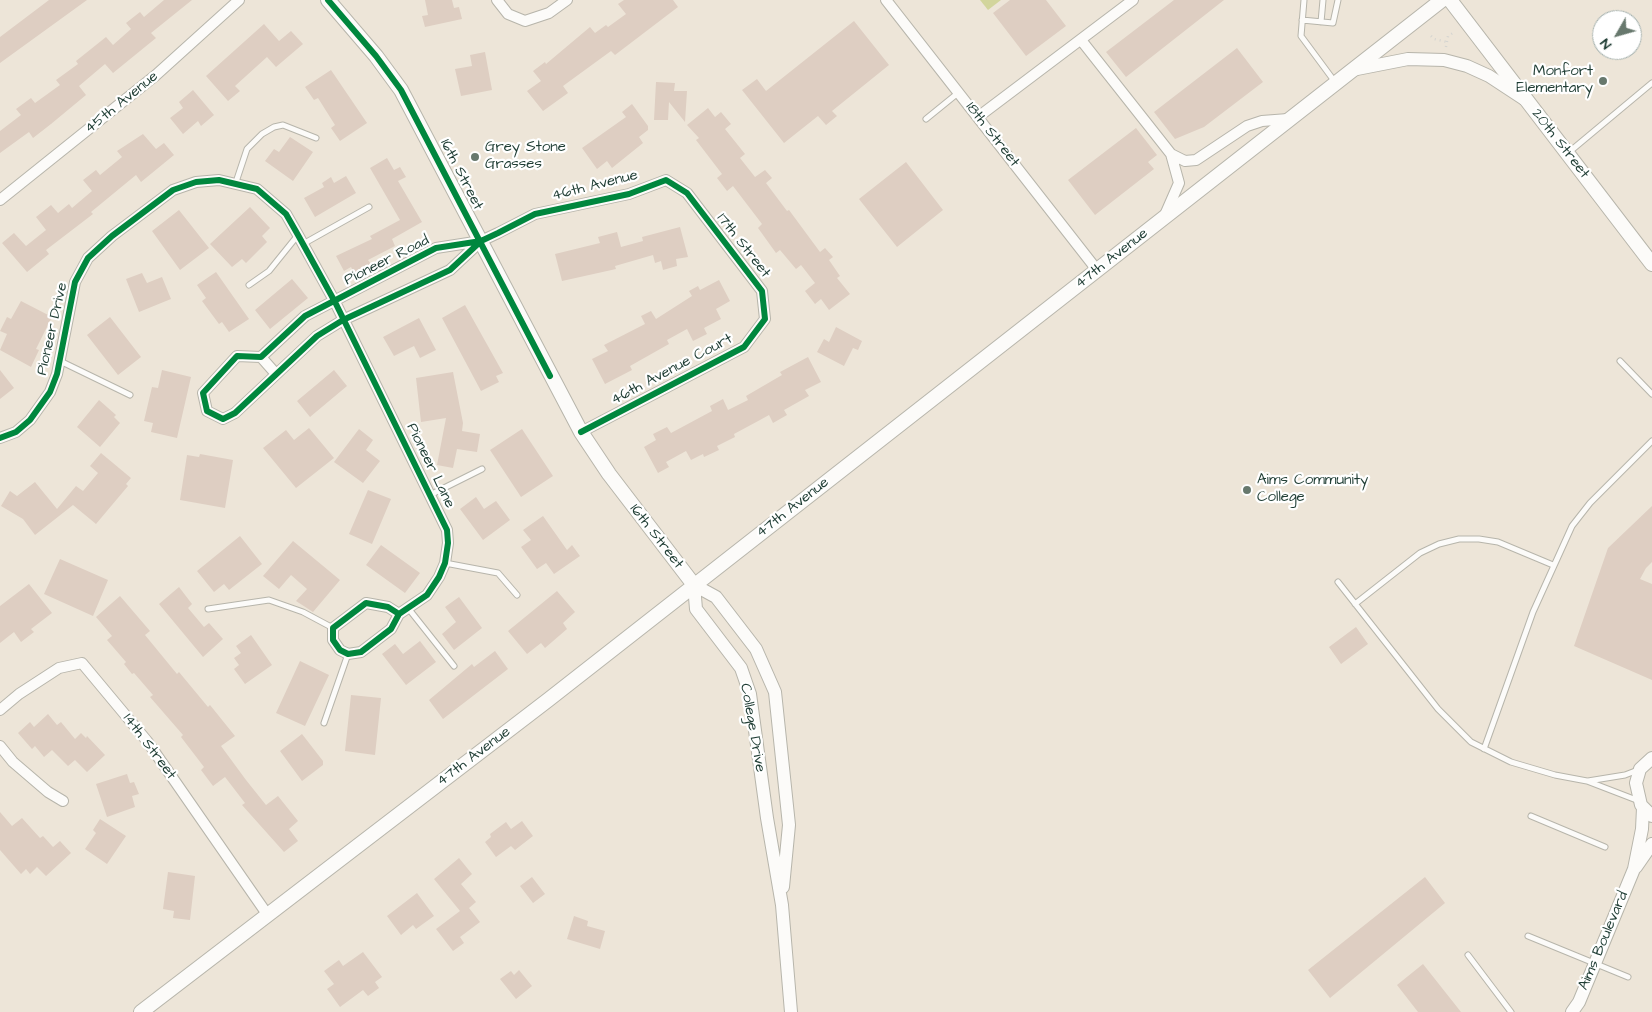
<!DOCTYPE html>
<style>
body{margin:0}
#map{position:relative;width:1652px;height:1012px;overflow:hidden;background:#ede5d8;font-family:"Architects Daughter",sans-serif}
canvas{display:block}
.north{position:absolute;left:1592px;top:10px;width:50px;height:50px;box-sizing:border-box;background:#fff;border:1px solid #a5b1ae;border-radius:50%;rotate:232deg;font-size:14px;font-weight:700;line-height:20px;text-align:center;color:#1f3d34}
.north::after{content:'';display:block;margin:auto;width:18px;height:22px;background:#67786d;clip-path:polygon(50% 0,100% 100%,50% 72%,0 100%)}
</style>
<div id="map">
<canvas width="1652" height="1012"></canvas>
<div class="north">N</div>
</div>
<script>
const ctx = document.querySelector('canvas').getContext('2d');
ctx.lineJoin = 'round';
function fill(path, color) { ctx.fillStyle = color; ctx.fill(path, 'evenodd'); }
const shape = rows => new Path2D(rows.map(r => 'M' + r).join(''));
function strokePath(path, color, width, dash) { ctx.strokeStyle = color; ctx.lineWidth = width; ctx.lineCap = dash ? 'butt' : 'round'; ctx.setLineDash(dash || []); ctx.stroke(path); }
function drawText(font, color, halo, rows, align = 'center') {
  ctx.font = font + ' "Architects Daughter",sans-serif'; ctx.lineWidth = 4.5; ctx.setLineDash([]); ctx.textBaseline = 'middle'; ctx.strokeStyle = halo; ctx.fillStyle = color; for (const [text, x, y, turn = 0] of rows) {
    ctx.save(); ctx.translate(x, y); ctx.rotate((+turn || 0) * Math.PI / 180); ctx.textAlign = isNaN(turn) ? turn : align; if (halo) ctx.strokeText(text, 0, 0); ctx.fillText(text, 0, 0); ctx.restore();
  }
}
const green = shape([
 [980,0,1001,0,988,10]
]);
const building = shape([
 [49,0,87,0,0,63,0,37],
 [164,0,192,0,151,33,156,38,113,73,105,64,79,86,86,95,51,124,33,138,29,132,0,153,0,131,21,115,16,109,31,98,35,103,60,85,56,80,78,64,76,61,106,37,113,45,131,29,126,23,140,12,144,17],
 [425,0,452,0,454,8,459,7,462,19,425,27,422,16,428,15],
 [624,0,673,0,678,7,615,55,611,51,563,86,568,93,543,111,527,91,541,81,533,71,545,62,546,64,590,27,595,33,606,25,608,27,626,14,618,4],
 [1010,0,1046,0,1066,26,1026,56,993,13],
 [1174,0,1224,0,1126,77,1106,52],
 [854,21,889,65,832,111,837,116,826,125,818,116,784,143,742,90,757,79,766,91],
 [264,24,279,41,291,31,303,44,276,67,267,57,235,86,240,91,228,101,206,76],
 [1237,48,1263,82,1204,127,1175,139,1154,112],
 [485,52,492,90,461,96,455,69,472,66,470,55],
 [331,70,367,123,340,141,331,128,335,125,318,98,314,100,305,87],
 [656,82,675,83,674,91,687,91,685,122,669,102,668,120,654,120],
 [193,90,214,115,201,126,198,121,183,134,170,118,183,108,179,102],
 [632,104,648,126,648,130,639,137,643,143,612,168,607,161,597,169,582,148,626,117,622,112],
 [708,108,715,117,721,112,731,124,725,129,745,154,740,158,755,177,765,170,772,178,766,183,787,211,789,210,820,252,825,248,833,257,829,260,840,276,837,278,850,294,829,310,821,299,815,304,805,291,815,283,801,265,796,269,780,250,776,253,758,228,762,224,733,186,727,191,717,178,722,174,696,140,699,138,687,125],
 [1136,128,1157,155,1148,162,1154,169,1095,215,1068,180],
 [143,134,156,149,164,143,174,155,141,182,136,175,91,212,93,214,46,250,49,254,27,272,2,243,14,233,26,246,46,230,36,217,51,205,58,213,69,204,72,208,92,191,83,180,96,170,100,175,122,157,117,151],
 [290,137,313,152,293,181,265,161,274,149,279,152],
 [387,158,394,170,400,167,406,177,398,181,422,222,392,239,395,246,368,260,371,264,354,273,351,267,344,271,336,256,372,239,370,236,400,220,370,168],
 [906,162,943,210,897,247,859,199],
 [346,176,356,193,315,217,304,198,324,187,322,183,331,177,334,183],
 [250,207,270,228,262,236,267,242,246,263,242,259,232,267,210,244],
 [179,210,209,248,180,270,152,231],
 [680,227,688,257,676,259,677,266,663,270,661,261,655,263,653,255,615,266,616,269,562,281,555,254,600,243,598,237,617,232,621,247,643,241,642,237],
 [216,272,249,319,229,332,222,322,219,324,202,301,206,298,197,285],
 [142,273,147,283,162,277,171,299,139,312,126,279],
 [292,279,308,298,270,329,255,310],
 [719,280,730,301,716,309,721,319,704,328,707,334,693,341,687,329,667,340,669,344,630,366,632,370,605,384,592,359,608,351,604,345,645,324,641,316,651,311,656,319,692,296,689,291,698,286,700,290],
 [21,301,52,317,36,349,39,350,31,367,0,350,7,334,0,331,7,317,11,319],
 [465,305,503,373,496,376,499,382,481,391,442,318],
 [110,317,141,357,118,375,87,335],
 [419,318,436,350,420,358,414,346,394,356,383,337],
 [836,327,862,341,858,350,853,348,844,366,817,352,824,339,829,342],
 [808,357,821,382,805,390,809,396,784,410,787,415,773,423,769,415,760,420,734,434,735,437,717,446,719,450,704,457,703,454,691,460,686,451,666,462,669,467,658,473,644,447,656,440,653,434,667,427,671,433,712,411,710,406,723,399,728,410,748,400,746,396,782,375,780,372],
 [0,370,14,388,0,399],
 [162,370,191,377,177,438,151,432,153,423,144,421,152,387,158,388],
 [334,370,347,386,310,417,297,401],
 [453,372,463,423,462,431,480,434,477,452,457,449,453,468,437,465,446,418,421,422,416,378],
 [99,400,116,415,114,417,120,423,100,447,77,427],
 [309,428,334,458,296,488,263,448,286,430,294,440],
 [359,429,373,440,366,450,380,461,363,483,334,462],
 [522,429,553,476,521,497,490,450],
 [101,453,131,478,126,484,128,486,96,524,73,505,35,535,23,519,1,506,10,491,17,496,35,482,57,509,76,486,83,491,98,473,90,466],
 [200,454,233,460,225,508,180,500,187,455,199,457],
 [368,490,391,499,372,544,349,534],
 [476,497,484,509,496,501,510,520,483,540,460,509],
 [1652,506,1652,562,1646,568,1640,579,1652,584,1652,680,1574,646,1608,548],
 [543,516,567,550,572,545,580,556,554,574,546,563,537,569,521,547,531,540,523,530],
 [240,536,262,564,229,590,224,584,214,592,197,571],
 [293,541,340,580,313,612,296,601,307,589,291,575,279,589,263,576],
 [381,545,420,573,405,593,366,565],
 [60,559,108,580,93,616,44,594],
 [29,584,52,613,31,629,34,632,21,642,14,632,0,643,0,606],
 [179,587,192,604,188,608,204,627,209,623,223,639,203,657,159,604],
 [557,591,575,612,563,623,567,629,545,648,541,643,527,654,508,631],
 [120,596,150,631,145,635,177,674,179,672,208,707,210,705,235,736,221,746,246,780,266,805,278,796,298,821,289,829,298,841,284,852,242,805,245,803,225,777,213,786,201,770,204,767,181,737,183,735,150,697,153,695,134,673,132,674,124,664,126,662,107,640,112,636,96,617],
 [459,597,482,628,454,650,442,634,456,622,445,607],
 [1356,627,1368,644,1341,664,1329,647],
 [251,635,272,665,245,684,234,669,239,665,234,658,241,653,236,646],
 [420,641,436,662,406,685,382,654,395,644,403,654],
 [495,651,508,669,443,719,429,700,472,664,474,667],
 [300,661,329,675,305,726,276,713],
 [351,695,381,698,375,755,345,751],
 [48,714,57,725,61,722,75,739,81,733,86,738,87,736,105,755,87,772,75,760,68,766,52,750,44,757,35,746,32,749,18,733,30,722,34,727],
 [302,734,323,761,323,765,302,781,280,751],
 [127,774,130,783,134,782,139,794,132,796,135,807,107,817,96,784],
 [0,812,12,826,22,818,40,838,43,836,53,847,60,841,71,853,46,876,37,867,30,874,26,869,21,874,0,850],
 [100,819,126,836,107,864,85,849,96,833,93,830],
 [522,821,533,836,515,850,511,846,496,857,485,842,491,837,490,834,506,822,511,829],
 [459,858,472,874,461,884,476,902,469,908,480,922,460,937,464,943,453,951,436,929,460,911,434,879],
 [168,872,195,876,190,920,173,918,174,911,163,909],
 [532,877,545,894,533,903,520,886],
 [1425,877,1445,903,1330,998,1308,970],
 [417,893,434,916,416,929,413,925,401,935,387,916],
 [574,916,588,921,587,926,605,931,600,949,567,939],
 [363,952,382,977,375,982,379,988,368,996,363,990,340,1007,327,989,334,984,324,971,339,960,343,966],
 [1423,964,1461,1012,1418,1012,1397,985],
 [519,970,532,986,516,999,500,979,511,971,514,975]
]);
const path = shape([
 [1431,36,1434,39,1447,42],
 [1446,47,1448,36,1453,33]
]);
const service = shape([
 [1304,0,1301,36,1335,82],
 [1302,20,1333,23,1338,0],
 [1321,22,1323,0],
 [926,119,958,93],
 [1568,153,1652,83],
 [236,182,247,149,262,134,274,127,283,125,316,138],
 [303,244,369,207],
 [249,285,269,271,298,235],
 [60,361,130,395],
 [1620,361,1652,394],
 [430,495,482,469],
 [445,563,498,573,517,595],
 [1338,582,1438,709,1471,742,1511,762,1555,775,1587,781,1639,801],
 [1355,604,1420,553,1439,544,1459,539,1479,539,1498,542,1553,565],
 [408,608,454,666],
 [208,609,269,600,303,612,333,628],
 [324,723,348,654],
 [1484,749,1533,612,1572,526,1590,503,1652,441],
 [1588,781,1625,775,1638,770],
 [1531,816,1605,847],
 [1528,936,1628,977],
 [1468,955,1511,1012]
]);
const minor = shape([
 [497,0,508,14,525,21,549,13,567,0],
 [886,0,1097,270],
 [1081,40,1171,154,1179,183,1165,215],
 [978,117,1133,0],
 [1171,154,1185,161,1196,160,1247,126,1262,121,1288,119],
 [0,200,156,75,239,0],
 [481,241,436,248,305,316,261,357,237,356,203,393,207,411,223,419,235,413,317,336,343,320,450,270,481,241,498,233,535,214,629,194,666,180,687,193,762,291,765,319,744,347,581,432],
 [261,357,276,374],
 [0,438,16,432,30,420,50,392,57,374,75,282,88,258,112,236,173,190,196,182,219,180,257,189,286,214,298,235,335,302,447,530,448,543,445,563,439,577,427,595,399,614,391,629,361,652,348,654,340,650,333,640,333,628,366,603,388,607,399,614],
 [0,710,19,694,59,668,82,663,147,741,267,914],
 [0,746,13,762,48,792,63,801]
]);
const tertiary = shape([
 [1352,70,1408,59,1444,60,1467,66,1489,76,1524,99],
 [694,585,696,609,741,668,750,694,767,818,782,905,791,1012],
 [694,585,716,597,756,649,775,692,789,825,783,887],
 [1652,758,1640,769,1636,783,1641,805,1652,816],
 [1636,867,1652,844],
 [1572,1012,1579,1002,1634,869,1642,829,1643,808]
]);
const secondary = shape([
 [328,0,376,56,401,90,581,432,609,474,694,585],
 [1450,0,1652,264],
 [141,1012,548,700,1442,0]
]);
const cycleway = shape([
 [328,0,376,56,401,90,550,376],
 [481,241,436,248,305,316,261,357,237,356,203,393,207,411,223,419,235,413,317,336,343,320,450,270,481,241,498,233,535,214,629,194,666,180,687,193,762,291,765,319,744,347,581,432],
 [0,438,16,432,30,420,50,392,57,374,75,282,88,258,112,236,173,190,196,182,219,180,257,189,286,214,298,235,335,302,447,530,448,543,445,563,439,577,427,595,399,614,391,629,361,652,348,654,340,650,333,640,333,628,366,603,388,607,399,614]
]);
const markers = [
 [1603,81,5,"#67786d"],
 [475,157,5,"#67786d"],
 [1247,490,5,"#67786d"]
];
const poiNames = [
 ["Monfort",1593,72,"right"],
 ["Elementary",1593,89,"right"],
 ["Grey Stone",485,148],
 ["Grasses",485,165],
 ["Aims Community",1257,481],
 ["College",1257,498]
];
const streetNames = [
 ["45th Avenue",122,103,-39],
 ["18th Street",992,135,52],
 ["20th Street",1560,144,52],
 ["16th Street",461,175,63],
 ["46th Avenue",595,186,-14],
 ["17th Street",743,246,52],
 ["47th Avenue",1112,259,-38],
 ["Pioneer Road",387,261,-27],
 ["Pioneer Drive",53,329,-77],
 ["46th Avenue Court",672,370,-28],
 ["Pioneer Lane",430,466,64],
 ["47th Avenue",793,508,-38],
 ["16th Street",656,537,52],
 ["College Drive",752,728,80],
 ["14th Street",149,747,53],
 ["47th Avenue",474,757,-37],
 ["Aims Boulevard",1604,941,-67]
];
fill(green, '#d2d59c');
fill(building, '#decec2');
strokePath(service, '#b7b5ab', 7);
strokePath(minor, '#b7b5ab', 12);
strokePath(tertiary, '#b7b5ab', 14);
strokePath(secondary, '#b7b5ab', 16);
strokePath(path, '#d4d4d0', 2.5, [1, 4]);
strokePath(service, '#fcfbf9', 5);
strokePath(minor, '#fcfbf9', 10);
strokePath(tertiary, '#fcfbf9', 12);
strokePath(secondary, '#fcfbf9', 14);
strokePath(cycleway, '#00873e', 6);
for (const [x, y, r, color] of markers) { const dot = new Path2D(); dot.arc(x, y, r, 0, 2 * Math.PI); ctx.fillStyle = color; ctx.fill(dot); strokePath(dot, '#fff', 2); }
drawText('15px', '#1f3d34', '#fff', poiNames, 'left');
drawText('15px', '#1f3d34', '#fff', streetNames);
</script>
